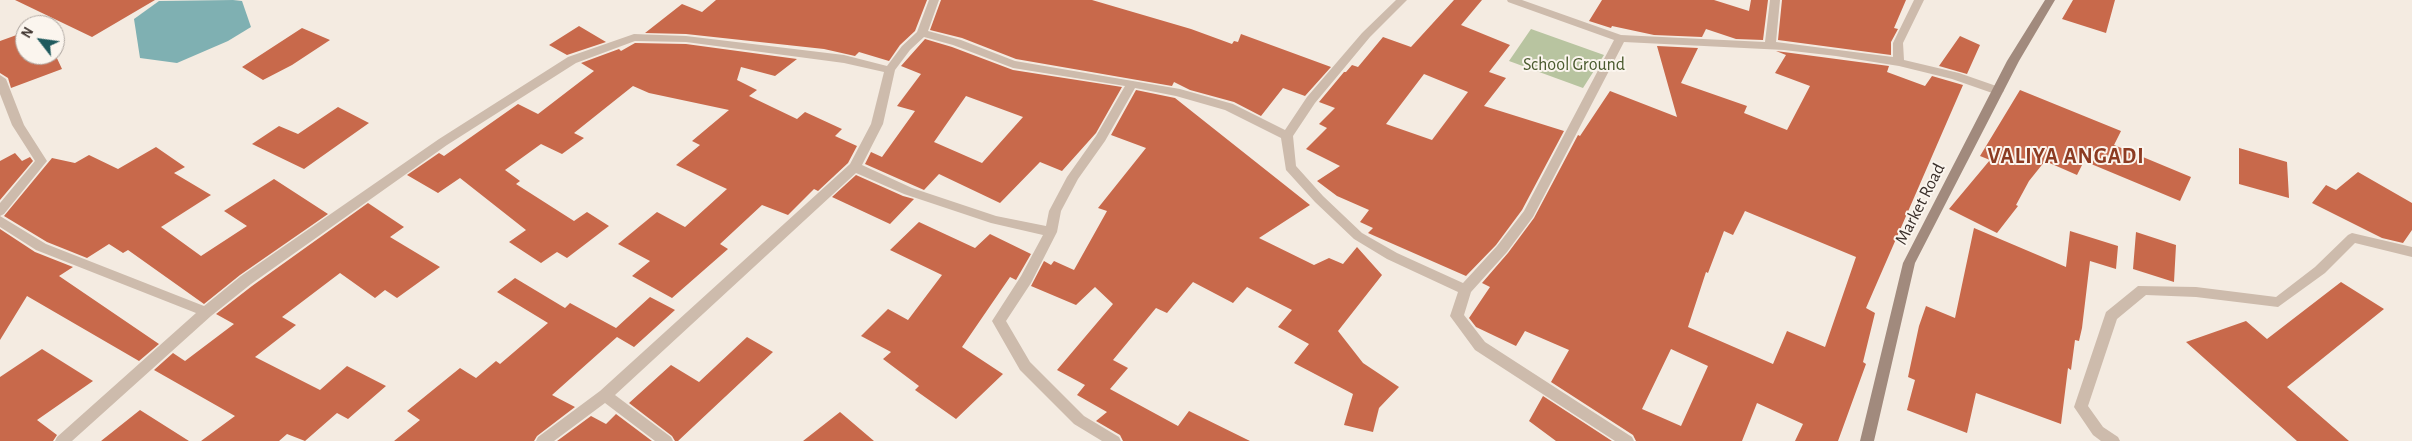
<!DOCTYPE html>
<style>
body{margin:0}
#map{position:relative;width:2412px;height:441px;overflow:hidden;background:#f4ebe1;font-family:"Alegreya Sans",sans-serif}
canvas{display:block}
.north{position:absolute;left:15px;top:15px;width:50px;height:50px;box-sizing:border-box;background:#fbf5ee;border:1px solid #aea6a0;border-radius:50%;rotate:300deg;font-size:14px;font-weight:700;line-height:20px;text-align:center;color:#3b302b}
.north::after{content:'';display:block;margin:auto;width:18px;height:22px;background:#1f5a5e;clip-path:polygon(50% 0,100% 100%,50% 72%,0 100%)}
</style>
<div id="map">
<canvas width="2412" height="441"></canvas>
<div class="north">N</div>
</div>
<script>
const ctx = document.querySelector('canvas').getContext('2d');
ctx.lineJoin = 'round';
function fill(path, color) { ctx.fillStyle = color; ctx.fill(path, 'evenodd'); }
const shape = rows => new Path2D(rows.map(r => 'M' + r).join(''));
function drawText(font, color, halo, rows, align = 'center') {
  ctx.font = font + ' "Alegreya Sans",sans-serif'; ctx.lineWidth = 4; ctx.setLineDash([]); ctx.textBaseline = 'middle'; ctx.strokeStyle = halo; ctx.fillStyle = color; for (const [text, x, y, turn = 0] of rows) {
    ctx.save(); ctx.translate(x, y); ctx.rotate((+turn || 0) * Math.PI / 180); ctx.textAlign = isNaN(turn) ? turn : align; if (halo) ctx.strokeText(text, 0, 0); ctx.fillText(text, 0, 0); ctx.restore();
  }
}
const green = shape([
 [1531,29,1604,55,1583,88,1509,61]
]);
const water = shape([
 [233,0,242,1,251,27,228,41,177,63,140,58,134,19,159,1]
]);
const building = shape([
 [15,0,155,0,92,37],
 [716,0,927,0,915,31,900,45,889,61,859,52,855,56,824,49,686,34,645,33,682,4,702,12],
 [941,0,1092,0,1191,29,1232,44,1234,41,1238,42,1241,34,1331,67,1305,96,1283,88,1261,116,1234,102,1190,90,1174,82,1172,86,1016,59,962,38,930,30],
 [1454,0,1482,0,1461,25,1510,45,1489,72,1506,78,1484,106,1564,131,1522,210,1496,245,1466,276,1368,233,1373,228,1360,222,1369,210,1337,196,1317,181,1340,166,1306,149,1327,128,1319,124,1335,108,1319,102,1344,72,1346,72,1352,65,1358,67,1383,37,1411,47],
 [1424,74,1468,92,1432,140,1386,124],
 [1602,0,1714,0,1749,11,1751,0,1768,0,1763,40,1736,39,1706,29,1702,37,1654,35,1612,26,1611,28,1589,21],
 [1782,0,1906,0,1894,28,1898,29,1891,42,1891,55,1778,40],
 [2073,0,2115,0,2106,33,2062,19],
 [579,26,606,42,567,55,549,45],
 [302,28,330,40,292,65,263,80,242,67],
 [25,32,25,55,55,54,62,69,11,88,8,78,0,73,0,41],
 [1960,36,1980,45,1967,74,1939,66],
 [925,39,952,47,1013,70,1122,87,1096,133,1062,171,1040,162,1000,203,939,174,924,190,865,164,871,152,882,157,915,111,897,106,921,74,901,66],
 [966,96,1023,117,982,163,934,142],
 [635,43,686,44,797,59,775,76,741,67,737,80,757,90,749,96,797,119,805,112,842,129,835,136,857,146,848,163,818,191,814,189,788,215,762,205,720,244,728,249,672,298,632,276,650,261,618,244,657,212,685,227,727,189,676,165,700,145,692,141,729,110,649,93,633,86,574,133,584,138,562,154,541,144,505,170,520,181,516,184,574,221,587,212,609,226,567,258,557,252,541,263,509,242,526,230,460,178,438,193,407,175,439,153,444,156,518,104,538,114,594,71,581,63,619,49,621,51],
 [1657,46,1698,48,1681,83,1747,106,1744,113,1787,130,1810,86,1775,73,1786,55,1776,51,1889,66,1887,72,1925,86,1932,76,1963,85,1866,308,1875,313,1863,362,1866,364,1838,441,1795,441,1803,424,1757,403,1742,441,1636,441,1633,435,1551,382,1569,350,1525,331,1516,346,1476,327,1469,318,1490,287,1482,283,1508,253,1534,218,1578,135,1580,136,1610,91,1677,117],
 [1745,211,1856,257,1825,347,1787,331,1773,364,1688,327,1706,272,1708,273,1724,231,1733,235],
 [1671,349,1708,366,1681,426,1642,409],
 [1136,90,1175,98,1310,205,1259,238,1314,265,1329,258,1343,264,1357,247,1382,275,1338,331,1363,363,1399,387,1379,408,1373,432,1344,425,1353,394,1294,363,1309,344,1278,327,1292,310,1247,287,1233,303,1193,282,1167,313,1156,308,1113,360,1128,368,1110,389,1178,426,1189,411,1250,441,1123,441,1120,435,1096,421,1107,412,1077,395,1085,385,1057,370,1113,304,1095,287,1076,305,1031,286,1044,261,1051,265,1054,261,1074,270,1107,211,1098,208,1146,148,1111,135],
 [2020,90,2121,131,2114,145,2191,177,2180,201,2084,161,2077,175,2045,161,2029,181,2016,205,2018,206,1997,233,1949,209,1990,160,1980,156],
 [338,107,369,123,304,169,252,144,279,126,298,134],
 [156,147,185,167,174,173,211,195,161,227,201,256,247,226,224,211,274,179,328,214,240,275,204,304,128,250,123,253,109,244,87,258,47,242,4,216,52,158,75,163,89,155,118,169],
 [2239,148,2287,162,2289,198,2239,184],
 [15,153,22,161,30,157,33,161,0,200,0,161],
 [2358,172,2412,203,2412,230,2403,243,2382,238,2312,203,2326,185,2336,190],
 [856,175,903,196,914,199,890,224,832,197],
 [368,203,404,227,390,237,440,267,397,298,385,290,375,298,340,273,282,317,296,325,255,357,320,390,347,366,386,386,348,419,337,413,305,441,287,434,279,441,201,441,235,416,154,370,173,353,185,361,234,324,216,314,252,286],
 [919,222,975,248,990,234,1031,254,1016,280,1010,277,962,347,1003,374,956,419,915,390,919,386,883,359,891,352,861,336,888,309,908,320,942,275,890,250],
 [1974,228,2066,267,2070,231,2118,246,2116,269,2090,261,2082,328,2079,341,2075,340,2071,370,2068,368,2061,424,1976,393,1967,433,1907,410,1915,380,1908,377,1919,326,1926,306,1955,318],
 [0,229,35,252,73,267,59,276,159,344,139,361,27,296,0,340],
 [2136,232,2176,245,2174,282,2133,269],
 [515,278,565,308,570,303,616,328,650,297,675,310,634,347,617,337,552,395,575,407,537,436,534,441,394,441,420,420,407,411,460,368,476,378,496,361,500,364,548,323,497,292],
 [2341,282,2384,309,2287,387,2349,441,2297,441,2186,342,2246,321,2267,339],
 [747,337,773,352,678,441,675,441,672,436,629,403,671,365,699,382],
 [42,349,93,381,37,420,57,435,53,441,0,441,0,377],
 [1543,396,1612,441,1556,441,1529,421],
 [140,410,189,441,101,441],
 [840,412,874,441,803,441],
 [616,414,652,441,557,441,591,416,606,424]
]);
const minor = shape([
 [929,0,939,0,928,31,961,40,1015,61,1180,89,1233,104,1285,130,1307,97,1362,33,1396,0,1407,0,1370,37,1315,103,1293,136,1296,166,1323,196,1362,233,1397,253,1463,283,1497,246,1524,211,1614,40,1508,2,1507,0,1522,0,1621,35,1765,42,1770,0,1780,0,1776,42,1893,57,1893,43,1914,0,1924,0,1903,43,1904,60,1959,73,2002,88,2004,91,1998,95,1952,79,1899,66,1836,56,1784,50,1624,42,1533,217,1507,252,1471,292,1464,315,1485,342,1632,437,1634,441,1615,441,1475,350,1450,316,1458,292,1387,259,1354,239,1315,202,1286,170,1281,138,1225,110,1176,96,1135,88,1105,141,1078,179,1061,211,1057,232,1031,283,1006,321,1030,362,1084,416,1119,437,1121,441,1102,441,1074,424,1020,370,992,321,1021,276,1043,235,991,223,904,194,856,173,615,395,671,437,673,441,655,441,605,403,554,441,536,441,538,437,600,391,850,164,871,124,884,72,844,63,686,42,635,41,576,63,447,145,251,284,211,316,72,441,55,441,57,437,196,313,36,250,0,227,0,216,46,244,204,306,241,276,439,139,568,57,634,34,686,36,844,55,887,66,902,46,917,32,929,0],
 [924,37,953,45,1013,68,1125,86,1096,136,1067,177,1049,211,1046,226,996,216,912,188,862,165,883,124,895,70,910,50,924,37],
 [0,75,6,79,24,125,47,161,4,214,0,216,0,203,35,161,12,125,0,94,0,75],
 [2352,233,2412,247,2412,257,2355,243,2325,273,2278,307,2196,297,2146,295,2117,319,2088,406,2103,427,2118,437,2120,441,2101,441,2093,435,2074,407,2106,312,2138,286,2196,287,2276,297,2315,267,2348,235,2352,233]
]);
const secondary = shape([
 [2045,0,2055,0,2019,61,1915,263,1874,441,1860,441,1903,263,2007,61,2045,0]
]);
const parkNames = [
 ["School Ground",1574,65]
];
const streetNames = [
 ["Market Road",1920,204,-63]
];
const districtNames = [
 ["VALIYA ANGADI",2066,156]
];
fill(green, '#b8c4a0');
fill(water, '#7fb0b2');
fill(building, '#c8694b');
fill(minor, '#cdbbac');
fill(secondary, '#a18a7d');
drawText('18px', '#4a5a2e', '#fbf5ee', parkNames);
drawText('18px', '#3b302b', '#fbf5ee', streetNames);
ctx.letterSpacing = '1px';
drawText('bold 22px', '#8c3b22', '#fbf5ee', districtNames);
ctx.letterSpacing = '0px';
</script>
